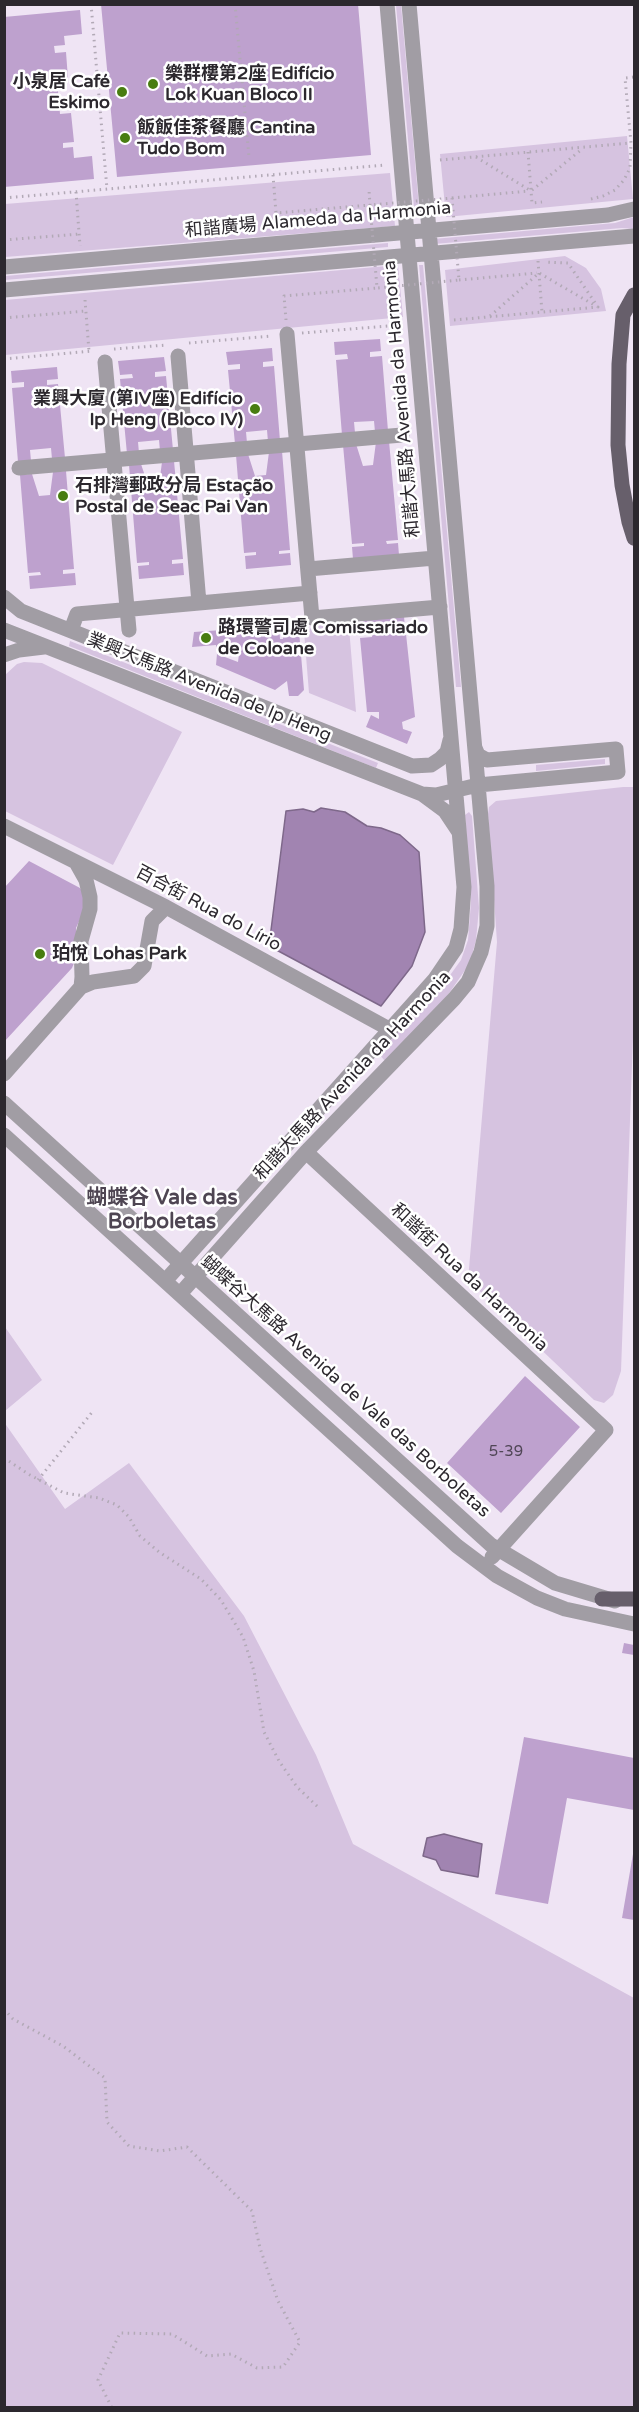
<!DOCTYPE html>
<meta charset="utf-8">
<style>
body{margin:0}
#map{position:relative;width:639px;height:2412px;overflow:hidden;background:#efe4f4;font-family:"Varela Round",sans-serif}
canvas{display:block}
.frame{position:absolute;inset:0;border:6px solid #2c282e;pointer-events:none}
</style>
<div id="map">
<canvas width="639" height="2412"></canvas>
<div class="frame"></div>
</div>
<script>
const ctx = document.querySelector('canvas').getContext('2d');
ctx.lineJoin = 'round';
function fill(path, color) { ctx.fillStyle = color; ctx.fill(path, 'evenodd'); }
const shape = rows => new Path2D(rows.map(r => 'M' + r).join(''));
function strokePath(path, color, width, dash) { ctx.strokeStyle = color; ctx.lineWidth = width; ctx.lineCap = dash ? 'butt' : 'round'; ctx.setLineDash(dash || []); ctx.stroke(path); }
function drawText(font, color, halo, rows, align = 'center') {
  ctx.font = font + ' "Varela Round","Noto Sans SC",sans-serif'; ctx.lineWidth = 5; ctx.setLineDash([]); ctx.textBaseline = 'middle'; ctx.strokeStyle = halo; ctx.fillStyle = color; for (const [text, x, y, turn = 0] of rows) {
    ctx.save(); ctx.translate(x, y); ctx.rotate((+turn || 0) * Math.PI / 180); ctx.textAlign = isNaN(turn) ? turn : align; if (halo) ctx.strokeText(text, 0, 0); ctx.fillText(text, 0, 0); ctx.restore();
  }
}
const green = shape([
 [396,5,401,5,419,207,414,207],
 [627,136,633,199,446,217,440,154],
 [390,173,395,226,5,257,5,204],
 [634,217,634,229,622,228,434,244,433,239,615,223],
 [388,243,388,247,5,280,5,276],
 [565,256,586,268,601,289,606,311,450,326,445,270],
 [398,265,403,317,5,355,5,300],
 [419,265,423,265,461,687,456,687],
 [333,623,349,627,356,712,309,693,304,631,322,624],
 [70,641,378,763,376,768,69,646],
 [24,662,42,663,182,732,113,865,5,811,5,675,17,664],
 [605,759,605,764,536,771,536,765],
 [623,787,634,787,634,1040,633,1037,621,1371,613,1395,604,1403,594,1400,468,1280,497,942,488,814,489,807,496,801],
 [469,812,472,816,479,908,476,940,470,963,443,1002,385,1061,378,1053,448,978,461,960,468,940,471,902,465,815],
 [5,1327,42,1380,5,1411,4,1411],
 [4,1422,65,1509,129,1463,244,1616,316,1755,353,1844,634,1998,634,2407,5,2407]
]);
const water = shape([
 [321,808,345,812,367,826,381,828,400,835,419,852,425,932,412,966,381,1006,269,946,286,811,303,809,314,812,321,808],
 [444,1834,482,1844,478,1877,441,1870,436,1860,423,1856,427,1838,444,1834]
]);
const building = shape([
 [101,4,358,4,371,155,117,177],
 [80,10,82,34,64,36,65,45,54,46,55,53,66,52,68,79,57,80,60,114,71,113,74,142,63,143,63,148,73,147,74,158,92,156,94,179,4,187,4,17],
 [380,339,381,351,370,352,370,357,382,356,388,431,375,432,374,421,354,422,355,433,342,435,336,360,348,359,347,354,335,355,334,342],
 [272,348,273,361,263,362,263,367,274,366,280,441,268,442,267,430,246,432,247,443,235,444,228,370,240,369,240,364,228,365,226,352],
 [164,357,166,371,155,372,155,377,166,376,173,450,160,451,159,440,138,442,139,453,127,454,120,379,133,378,132,374,120,375,118,361],
 [57,367,58,379,47,380,47,385,58,384,65,458,52,459,51,448,30,450,31,461,18,462,12,388,24,387,24,382,12,383,11,371],
 [389,441,398,540,386,541,387,544,398,543,399,555,353,559,352,547,364,546,364,543,352,544,343,445,356,444,363,466,373,465,376,442],
 [282,451,290,550,279,551,279,554,290,553,291,565,246,569,245,556,256,555,256,552,244,553,236,455,248,454,255,476,266,475,269,452],
 [174,461,183,559,172,560,172,564,183,563,184,575,139,579,138,566,149,565,149,562,137,563,129,465,141,464,148,485,159,485,162,462],
 [66,471,74,569,63,570,63,574,75,573,76,585,30,589,29,576,41,575,40,572,28,573,20,475,32,474,39,496,50,495,53,472],
 [404,616,405,629,394,630,395,635,406,634,415,717,402,722,403,729,412,732,407,744,366,727,371,715,379,719,379,712,367,712,360,638,372,637,372,632,359,633,358,620],
 [292,625,299,631,304,690,298,696,289,696,287,681,275,690,216,665,217,654,238,662,239,654,231,656,230,648,216,649,216,645,192,647,194,632,279,626,280,639,283,639,282,626],
 [29,861,80,888,86,896,87,904,76,928,76,958,72,968,4,1042,4,888],
 [525,1376,580,1427,501,1513,447,1463],
 [624,1643,634,1645,634,1655,622,1653],
 [524,1737,634,1758,634,1810,567,1798,548,1904,495,1894],
 [633,1854,634,1855,634,1920,622,1918]
]);
const path = shape([
 [91,4,107,189],
 [235,4,249,157],
 [528,152,532,203,542,202],
 [476,157,531,191,582,149],
 [440,160,630,143],
 [273,175,276,213,370,205,369,190],
 [76,192,80,246],
 [4,198,385,165],
 [452,198,529,191],
 [591,199,603,196,615,190,624,180,630,168,631,143,625,78,634,77],
 [4,240,80,234],
 [538,261,542,312],
 [459,280,537,273],
 [85,300,89,351],
 [490,316,539,273,596,306],
 [4,318,86,311],
 [286,320,284,296,377,288],
 [454,320,598,307,568,263,544,262],
 [302,333,400,325],
 [189,343,272,336],
 [114,349,167,345],
 [4,359,92,351],
 [4,1458,30,1475,64,1493,99,1498,117,1505,129,1517,140,1536,159,1552,201,1579,221,1600,243,1637,254,1671,264,1732,279,1761,297,1787,320,1809],
 [38,1480,93,1411],
 [4,1548,7,1552],
 [4,2009,13,2019,63,2046,105,2078,107,2122,129,2146,160,2151,187,2147,252,2211,260,2248,278,2301,300,2342,283,2367,257,2368,231,2354,207,2356,172,2334,120,2333,98,2380,112,2408]
]);
const minor = shape([
 [4,267,608,215,634,209],
 [4,290,634,236],
 [287,334,312,618,440,607],
 [178,356,199,603],
 [105,362,129,630],
 [19,468,402,435],
 [308,569,435,558],
 [4,597,21,611,412,766,431,765,440,759,447,752,450,740],
 [4,630,422,794,436,795,478,785,618,772,616,749,487,760,478,755,475,748],
 [71,630,77,614,310,593],
 [4,655,19,650,44,647],
 [422,794,445,811,459,832],
 [4,826,166,907,391,1030],
 [77,864,86,880,90,897,90,909,81,941,82,977,81,987],
 [4,1074,81,987,93,982,134,976,144,966,152,921,166,907],
 [4,1103,491,1545,555,1583,615,1601],
 [4,1135,457,1546,497,1576,537,1598,565,1609,634,1624],
 [306,1152,606,1430,492,1557],
 [166,1280,435,979,456,948,461,929,464,887,387,4],
 [180,1294,306,1152,454,999,468,982,481,952,487,926,487,886,409,4]
]);
const major = shape([
 [634,295,623,315,619,364,618,445,622,485,629,522,634,538],
 [602,1599,634,1599]
]);
const pathBridge = shape([
 [452,198,459,280,377,288,370,205,452,198]
]);
const markers = [
 [153,84,6,"#487d11"],
 [122,92,6,"#487d11"],
 [125,138,6,"#487d11"],
 [255,409,6,"#487d11"],
 [63,496,6,"#487d11"],
 [206,638,6,"#487d11"],
 [40,954,6,"#487d11"]
];
const numberNames = [
 ["5-39",506,1452]
];
const poiNames = [
 ["樂群樓第2座 Edifício",165,74],
 ["Lok Kuan Bloco II",165,95],
 ["小泉居 Café",110,82,"right"],
 ["Eskimo",110,103,"right"],
 ["飯飯佳茶餐廳 Cantina",137,128],
 ["Tudo Bom",137,149],
 ["業興大廈 (第IV座) Edifício",243,399,"right"],
 ["Ip Heng (Bloco IV)",243,420,"right"],
 ["石排灣郵政分局 Estação",75,486],
 ["Postal de Seac Pai Van",75,507],
 ["路環警司處 Comissariado",218,628],
 ["de Coloane",218,649],
 ["珀悅 Lohas Park",52,954]
];
const streetNames = [
 ["和諧廣場 Alameda da Harmonia",318,220,-5],
 ["和諧大馬路 Avenida da Harmonia",402,399,-95],
 ["業興大馬路 Avenida de Ip Heng",209,688,22],
 ["百合街 Rua do Lírio",208,909,28],
 ["和諧大馬路 Avenida da Harmonia",353,1076,-47],
 ["和諧街 Rua da Harmonia",469,1278,43],
 ["蝴蝶谷大馬路 Avenida de Vale das Borboletas",345,1387,42]
];
const quarterNames = [
 ["蝴蝶谷 Vale das",162,1198],
 ["Borboletas",162,1222]
];
fill(green, '#d6c3e0');
fill(water, '#a184b1');
strokePath(water, '#7e688a', 1.5);
fill(building, '#bea1ce');
strokePath(path, '#b2a9b6', 3, [1.5, 4.5]);
strokePath(minor, '#a19da4', 15);
strokePath(major, '#675f6b', 15);
strokePath(pathBridge, '#b2a9b6', 3, [1.5, 4.5]);
for (const [x, y, r, color] of markers) { const dot = new Path2D(); dot.arc(x, y, r, 0, 2 * Math.PI); ctx.fillStyle = color; ctx.fill(dot); strokePath(dot, '#fff', 2); }
drawText('15px', '#504656', null, numberNames);
drawText('bold 18px', '#2c282e', '#fff', poiNames, 'left');
drawText('18px', '#2c282e', '#fff', streetNames);
drawText('bold 21px', '#4e4552', '#fff', quarterNames);
</script>
